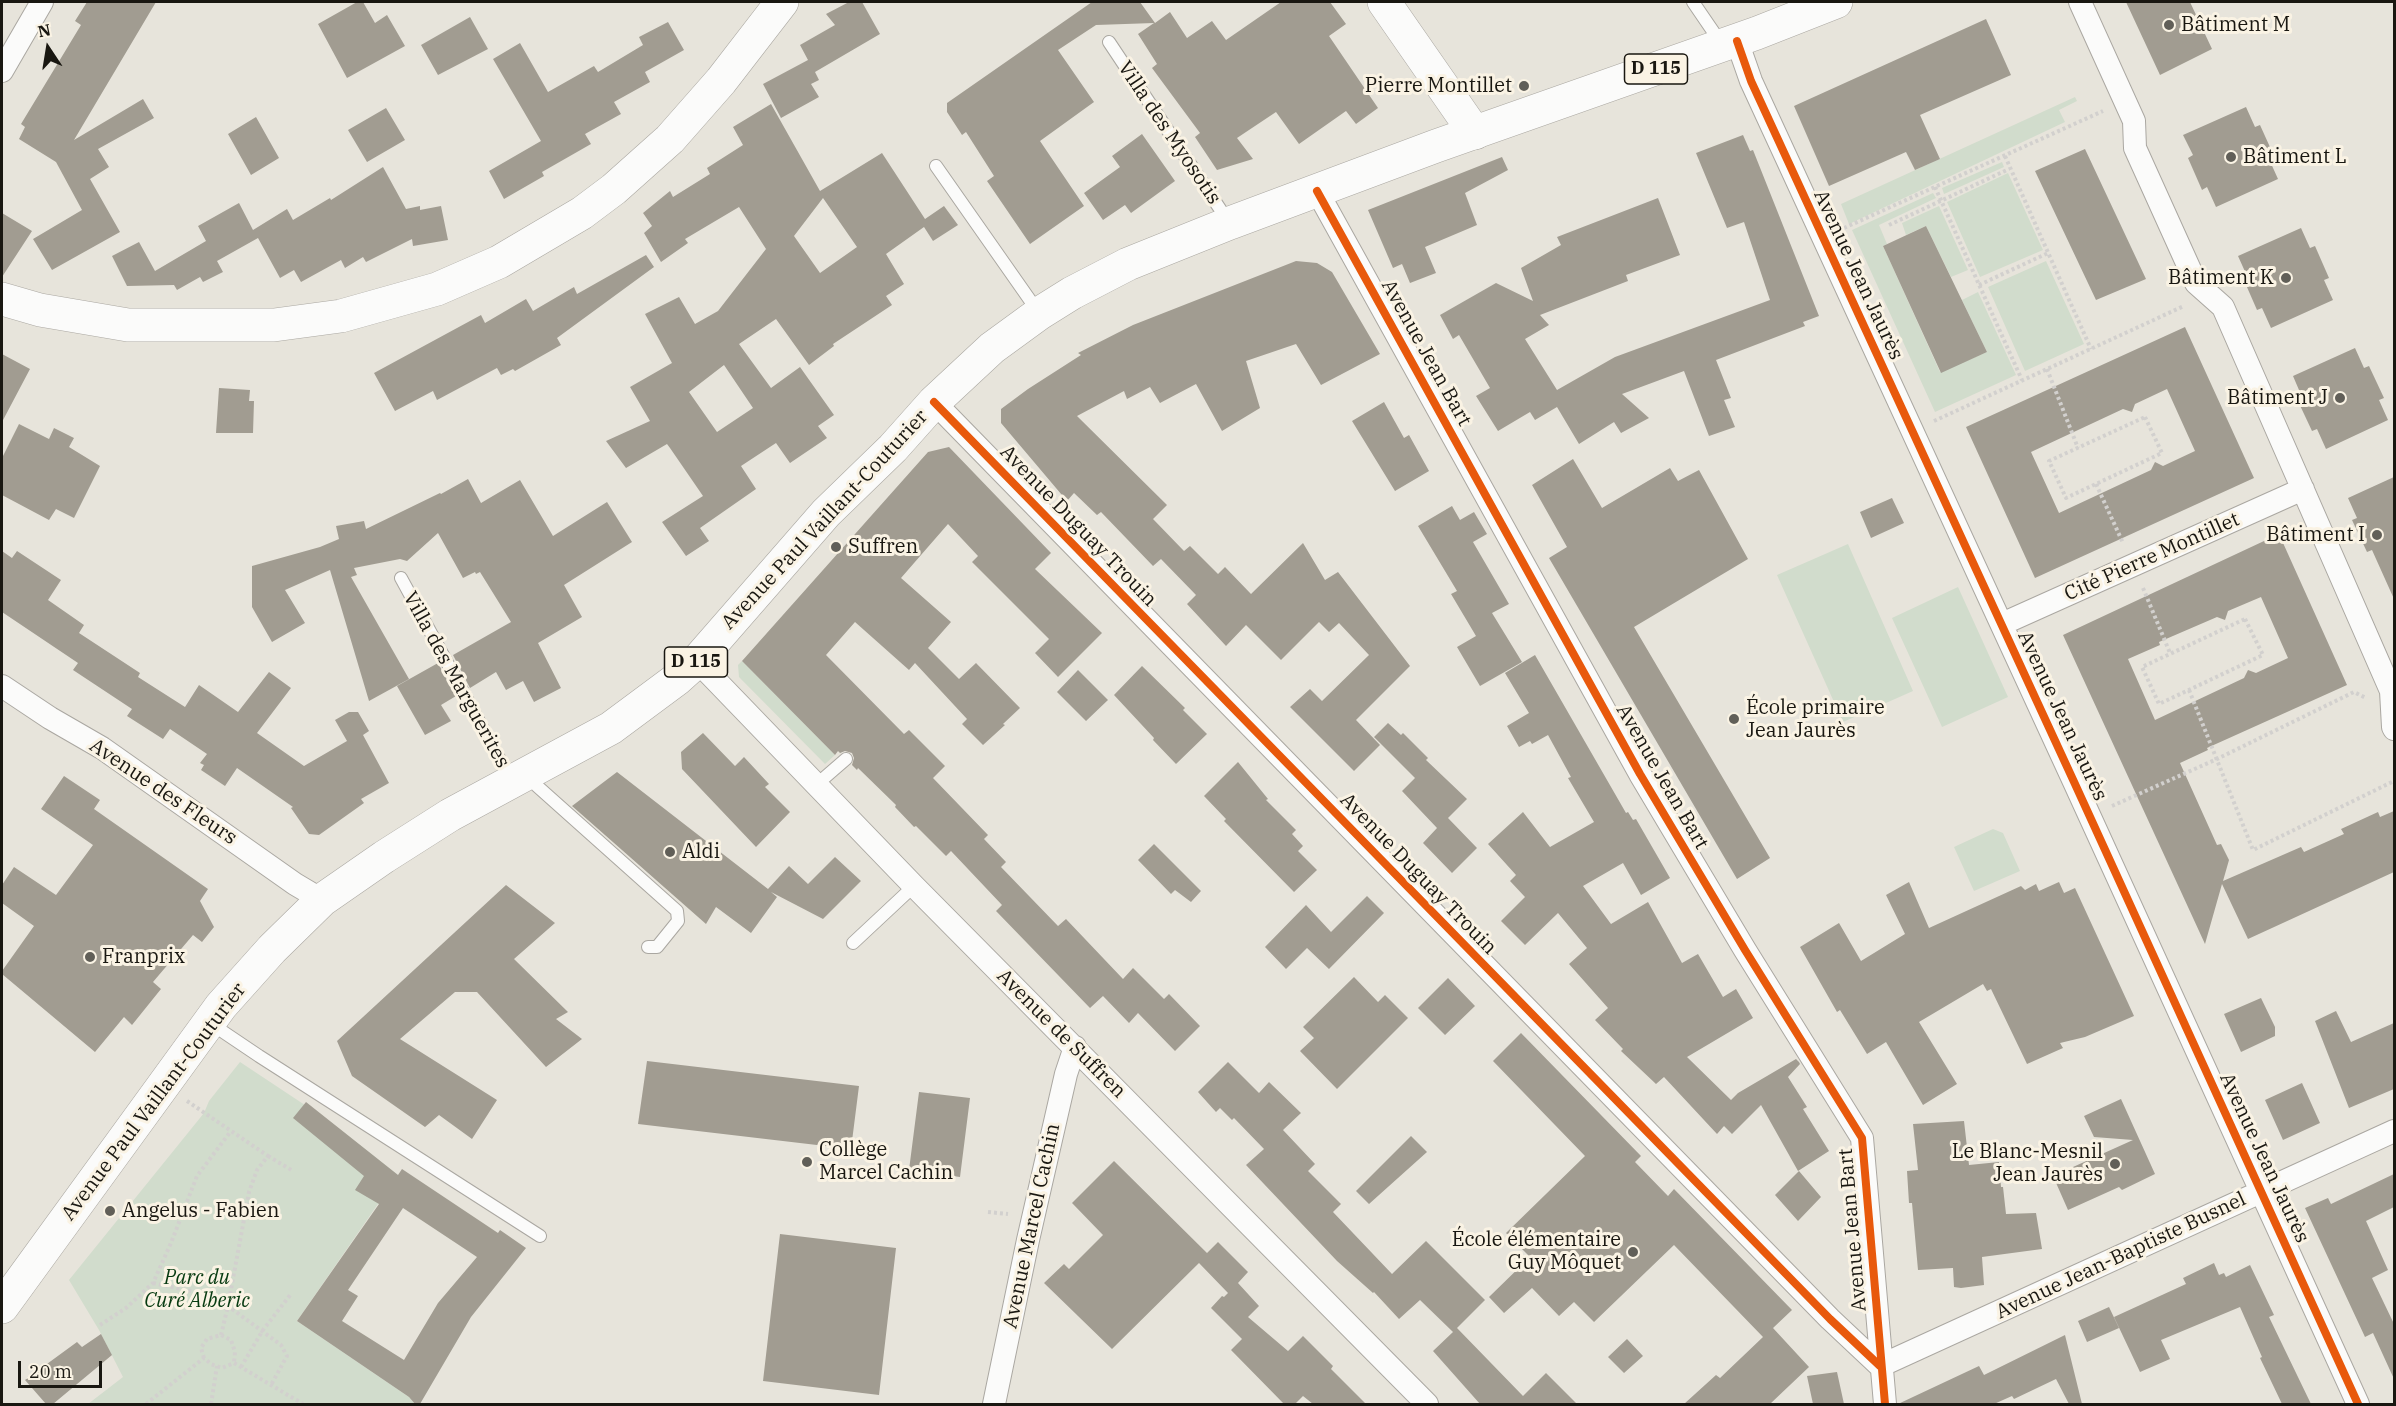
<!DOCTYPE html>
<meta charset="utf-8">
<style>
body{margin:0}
#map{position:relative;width:2396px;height:1406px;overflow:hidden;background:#e7e4db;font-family:"IBM Plex Serif",serif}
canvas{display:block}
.frame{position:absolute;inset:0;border:3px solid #191711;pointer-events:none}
.north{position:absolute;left:18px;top:18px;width:60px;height:60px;-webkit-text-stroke:4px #faf3e4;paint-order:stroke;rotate:348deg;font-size:16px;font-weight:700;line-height:24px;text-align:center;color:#191711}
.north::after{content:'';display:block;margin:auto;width:21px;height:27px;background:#191711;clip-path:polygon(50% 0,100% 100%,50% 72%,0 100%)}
.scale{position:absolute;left:18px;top:1361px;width:84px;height:27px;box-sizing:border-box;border:3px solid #191711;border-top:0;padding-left:8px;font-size:18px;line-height:21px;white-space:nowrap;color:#191711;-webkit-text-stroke:4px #faf3e4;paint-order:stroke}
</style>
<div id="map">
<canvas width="2396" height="1406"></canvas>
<div class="frame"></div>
<div class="north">N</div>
<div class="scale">20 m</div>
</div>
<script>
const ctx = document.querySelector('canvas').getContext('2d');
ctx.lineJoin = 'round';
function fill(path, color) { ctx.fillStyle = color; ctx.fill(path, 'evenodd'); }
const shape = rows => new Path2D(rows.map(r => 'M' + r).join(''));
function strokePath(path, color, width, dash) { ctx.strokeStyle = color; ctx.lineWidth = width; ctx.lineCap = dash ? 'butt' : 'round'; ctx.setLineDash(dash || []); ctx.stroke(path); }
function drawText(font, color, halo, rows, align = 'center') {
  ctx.font = font + ' "IBM Plex Serif",serif'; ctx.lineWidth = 6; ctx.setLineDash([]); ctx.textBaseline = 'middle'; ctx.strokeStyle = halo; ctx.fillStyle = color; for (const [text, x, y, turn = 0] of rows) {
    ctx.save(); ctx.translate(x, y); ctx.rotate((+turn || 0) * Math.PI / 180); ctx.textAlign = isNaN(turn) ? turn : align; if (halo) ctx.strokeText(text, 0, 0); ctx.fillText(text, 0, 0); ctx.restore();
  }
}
const green = shape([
 [2075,97,2077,101,2059,110,2065,122,1849,224,1841,204],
 [2002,162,2004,167,1944,194,1942,188],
 [2008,173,2043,250,1980,277,1947,202],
 [1933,193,1936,198,1879,225,1887,244,1883,246,1940,372,1987,352,1962,300,1978,292,2016,375,1935,412,1852,230],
 [1939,206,1968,270,1951,277,1926,226,1906,235,1902,223],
 [2046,261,2084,344,2025,371,1988,287],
 [1848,544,1913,691,1843,722,1777,575],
 [1958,587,2008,697,1942,727,1892,618],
 [742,661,835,755,825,764,739,677,738,665],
 [1993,829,2003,833,2020,871,1974,891,1954,847],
 [240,1062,332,1123,398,1175,297,1321,409,1397,415,1404,88,1404,123,1377,99,1330,69,1280,204,1113,209,1101]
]);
const building = shape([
 [87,2,156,2,74,140,143,99,154,118,98,149,109,167,90,179,120,232,52,270,33,239,82,210,56,162,19,139,25,127,21,124,81,25,75,21],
 [357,2,363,2,375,23,387,15,405,46,347,78,318,24],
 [849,2,862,2,880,34,815,72,819,80,811,84,819,97,781,118,763,84,808,60,800,45,835,25,826,14],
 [1092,2,1140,2,1155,23,1170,12,1187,38,1212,21,1226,40,1281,2,1330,2,1346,24,1329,36,1378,108,1356,124,1346,111,1299,144,1276,112,1237,138,1253,159,1217,170,1195,137,1200,133,1152,68,1157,64,1138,34,1154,23,1096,25,1058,50,1094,102,1040,141,1084,206,1030,244,987,181,994,176,966,132,962,135,947,112,947,103],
 [2126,2,2190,2,2212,49,2160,75],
 [470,17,488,49,438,75,421,45],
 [1986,19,2011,75,1920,115,1940,159,1915,170,1906,152,1829,186,1794,106],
 [668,22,684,50,645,72,650,82,614,102,621,114,585,134,591,144,542,172,544,176,504,199,489,171,541,141,493,59,520,43,548,92,594,66,598,72,643,45,639,37],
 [771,104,820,191,882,153,925,219,944,206,958,225,933,241,924,227,886,254,904,284,886,296,892,305,833,344,834,346,809,365,776,319,739,344,771,388,800,367,834,415,818,426,827,438,790,463,776,443,741,466,756,489,700,528,709,541,686,556,662,522,703,496,670,448,667,444,626,468,606,441,650,421,630,387,672,363,645,314,679,297,695,324,718,311,766,249,739,207,685,239,688,243,661,262,644,233,652,226,643,213,670,191,673,197,710,174,707,168,743,145,733,127],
 [823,198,857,247,820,273,794,236],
 [724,365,753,408,717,432,689,392],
 [2246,107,2255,127,2260,125,2274,156,2269,159,2278,179,2216,207,2207,187,2202,190,2188,158,2193,155,2183,135],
 [386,108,405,140,367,162,348,130],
 [256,117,279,158,251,175,228,134],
 [1142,134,1175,181,1131,213,1125,205,1103,220,1084,193,1120,167,1112,156],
 [1743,135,1750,151,1753,150,1819,316,1803,322,1805,326,1716,360,1731,398,1724,400,1735,427,1709,436,1684,371,1622,394,1649,418,1621,433,1614,422,1579,444,1557,407,1535,420,1530,412,1498,431,1476,396,1490,388,1459,335,1453,339,1440,315,1496,283,1533,301,1521,268,1561,245,1557,237,1658,198,1680,255,1626,275,1628,281,1540,315,1549,325,1525,339,1557,390,1615,357,1770,300,1744,222,1727,228,1696,153],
 [2085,149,2146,279,2096,300,2035,171],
 [1502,157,1508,170,1465,193,1477,225,1425,247,1436,273,1410,283,1402,264,1393,268,1368,210],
 [383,167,406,209,420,206,420,210,441,206,448,240,413,246,412,239,366,262,363,257,345,268,341,260,301,282,294,270,280,278,258,238,217,261,223,272,203,282,200,277,177,290,174,285,127,286,112,256,139,242,155,271,206,241,198,226,239,203,253,230,287,209,293,220,330,198,331,200],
 [2,213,32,231,2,277],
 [1926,226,1987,352,1941,373,1883,246],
 [2301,228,2310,248,2315,246,2329,278,2324,280,2333,300,2271,328,2262,308,2257,310,2243,278,2247,276,2238,256],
 [646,255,654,267,557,338,561,345,515,371,513,369,501,375,497,368,437,400,433,391,395,411,374,373,481,315,485,323,526,299,533,311,574,287,577,294],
 [1296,261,1317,263,1332,272,1380,354,1321,385,1296,344,1246,361,1260,408,1222,431,1196,384,1160,403,1150,387,1127,399,1124,391,1077,416,1167,505,1153,519,1184,551,1190,546,1218,574,1225,567,1251,594,1303,543,1325,580,1338,572,1410,666,1356,720,1380,745,1354,771,1290,707,1310,689,1322,701,1369,655,1339,623,1329,632,1319,622,1281,660,1246,625,1226,646,1187,604,1196,595,1161,559,1153,566,1101,512,1097,515,1074,493,1067,501,1001,423,1001,409,1028,389,1081,355,1078,353,1133,325],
 [2185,327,2254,478,2035,578,1966,427],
 [2167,389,2195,451,2163,466,2155,462,2151,470,2059,513,2031,452,2123,409,2132,412,2135,404],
 [2355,348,2364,368,2369,366,2384,398,2379,400,2388,420,2326,449,2317,429,2312,431,2297,399,2302,397,2293,376],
 [2,354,30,369,2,422],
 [219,388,250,390,249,401,254,401,253,433,216,433],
 [1384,402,1404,438,1409,435,1429,471,1395,491,1352,421],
 [19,424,49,439,54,428,74,438,69,447,100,466,74,518,56,509,49,520,2,495,2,458],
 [949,447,1051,553,1035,569,1102,633,1058,677,1035,653,1049,639,972,562,978,556,948,524,901,578,951,622,928,648,959,679,976,663,1020,708,1003,724,1005,725,983,745,962,724,967,719,915,663,909,670,855,622,826,655,904,734,909,730,945,766,933,778,988,835,984,839,1006,862,1001,867,1058,926,1066,919,1123,979,1133,968,1164,999,1169,994,1200,1026,1175,1051,1138,1013,1129,1023,1103,996,1090,1008,996,911,1002,905,951,851,946,856,916,826,914,827,895,807,896,805,858,768,857,770,852,765,854,758,852,753,845,751,840,753,838,751,835,755,742,661,928,452],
 [1573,459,1602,508,1670,468,1678,481,1699,470,1748,559,1634,627,1770,858,1737,879,1549,558,1567,547,1532,485],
 [2394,477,2394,599,2372,550,2367,552,2352,520,2357,518,2348,498],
 [468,479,481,503,520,480,553,536,607,502,632,542,564,585,582,617,538,643,561,688,534,702,523,681,506,690,496,672,470,688,453,655,511,622,480,572,476,574,475,572,463,578,438,533,407,561,400,559,354,568,357,575,351,577,409,679,369,701,330,570,285,590,305,623,272,642,252,607,252,566,320,547,339,539,336,526,364,521,366,529,440,493,441,494],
 [1892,498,1904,523,1871,538,1860,512],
 [1452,506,1460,520,1474,512,1487,534,1473,542,1509,604,1492,613,1522,662,1480,686,1457,647,1476,636,1451,594,1457,591,1418,526],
 [2279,534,2347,685,2207,748,2208,750,2180,763,2217,845,2221,844,2229,860,2223,881,2301,847,2304,852,2344,834,2341,829,2378,812,2380,817,2394,811,2394,872,2248,939,2222,884,2205,944,2063,635],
 [2261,597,2288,658,2256,673,2248,670,2244,678,2155,720,2128,659,2160,645,2159,642,2217,617,2225,620,2228,611],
 [2,551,12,558,17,551,61,580,48,600,84,625,79,633,140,673,138,677,185,707,199,685,238,712,269,672,291,688,257,733,304,766,347,741,335,720,349,712,358,712,369,731,363,735,389,783,361,799,364,803,319,835,309,834,291,808,293,807,237,768,225,786,201,770,204,765,200,763,207,754,170,729,163,739,127,716,132,709,73,670,78,663,2,612],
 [1535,655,1626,813,1628,812,1633,820,1636,819,1670,878,1641,895,1623,863,1583,886,1611,924,1648,902,1682,963,1698,954,1723,997,1736,989,1753,1018,1687,1057,1731,1100,1738,1093,1796,1059,1799,1062,1800,1064,1788,1077,1807,1107,1803,1109,1829,1151,1798,1171,1761,1105,1732,1134,1724,1126,1717,1134,1664,1077,1656,1084,1621,1051,1623,1049,1595,1020,1608,1008,1569,964,1587,948,1558,913,1525,945,1501,921,1525,897,1510,881,1516,875,1488,844,1523,812,1550,847,1594,822,1568,778,1571,777,1548,735,1532,744,1530,741,1519,747,1507,726,1529,713,1505,673],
 [438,663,456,696,441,705,451,721,425,735,397,686],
 [1142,666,1185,708,1183,710,1207,734,1176,764,1153,740,1154,738,1114,695],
 [1078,670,1108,700,1086,721,1057,692],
 [1388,723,1401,735,1403,733,1428,758,1426,760,1467,799,1448,818,1477,848,1452,873,1423,843,1437,828,1402,791,1415,778,1374,737],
 [703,733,735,766,744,757,769,784,765,787,790,812,756,847,682,769,681,752],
 [1238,762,1268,799,1266,800,1296,830,1292,834,1303,846,1298,851,1317,870,1294,892,1224,821,1226,819,1204,796],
 [617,772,768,889,789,866,808,884,835,857,861,881,823,919,771,892,777,897,751,933,716,907,706,924,572,806],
 [64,776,100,800,94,809,208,889,200,901,214,927,202,942,193,935,153,982,161,989,132,1025,124,1017,95,1052,2,974,2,971,34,926,2,903,2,885,14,867,56,895,93,845,41,809],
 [1154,844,1201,891,1191,902,1175,890,1171,894,1138,860],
 [1909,882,1929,928,2021,886,2025,890,2036,884,2039,891,2059,882,2064,893,2075,888,2134,1016,2085,1037,2060,1043,2063,1048,2027,1064,1991,989,1987,991,1983,984,1919,1022,1957,1084,1923,1105,1886,1042,1867,1054,1840,1010,1837,1012,1800,947,1839,923,1861,961,1905,934,1886,895],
 [506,885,555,923,514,959,568,1012,556,1019,582,1039,546,1067,477,992,455,992,400,1039,497,1100,472,1139,439,1115,425,1127,352,1076,337,1041],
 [1367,896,1384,913,1329,969,1307,948,1286,969,1265,947,1306,905,1331,932],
 [1354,977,1378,1002,1385,995,1408,1018,1337,1089,1300,1051,1314,1038,1303,1027],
 [1448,978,1475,1006,1445,1035,1418,1008],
 [2261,998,2275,1027,2275,1036,2241,1052,2224,1014],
 [2336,1011,2351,1042,2394,1023,2394,1089,2349,1108,2315,1021],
 [1521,1033,1641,1156,1635,1162,1668,1196,1674,1189,1792,1310,1773,1328,1809,1367,1770,1404,1684,1404,1716,1375,1720,1378,1763,1337,1674,1245,1594,1322,1574,1302,1559,1316,1532,1288,1504,1313,1489,1297,1530,1257,1506,1233,1585,1156,1493,1061],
 [647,1061,859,1086,851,1149,638,1124],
 [1228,1062,1259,1093,1269,1082,1301,1113,1283,1130,1315,1164,1308,1171,1341,1204,1333,1212,1392,1274,1426,1241,1485,1300,1457,1328,1523,1396,1546,1373,1577,1404,1480,1404,1433,1351,1453,1332,1420,1300,1399,1319,1374,1292,1373,1293,1337,1261,1246,1165,1264,1149,1234,1118,1232,1120,1220,1108,1216,1112,1198,1092],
 [2302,1083,2320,1123,2283,1140,2265,1100],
 [919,1092,970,1098,960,1177,909,1170],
 [2121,1099,2155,1174,2122,1190,2119,1187,2068,1210,2053,1176,2133,1140,2094,1137,2084,1116],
 [306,1102,398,1175,402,1169,498,1233,500,1230,526,1248,471,1317,420,1404,415,1404,409,1397,297,1321,379,1204,355,1190,364,1176,293,1118],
 [403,1208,477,1257,438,1303,404,1360,342,1321,358,1296,348,1290],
 [1964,1121,1969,1165,1999,1162,2001,1187,2003,1187,2006,1214,2036,1213,2042,1249,1982,1257,1984,1285,1961,1288,1954,1287,1953,1268,1918,1270,1912,1203,1909,1203,1907,1171,1918,1170,1913,1124],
 [1411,1136,1427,1152,1369,1204,1356,1191],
 [1114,1161,1207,1253,1218,1242,1248,1272,1238,1283,1259,1306,1248,1317,1288,1351,1303,1336,1333,1366,1331,1369,1366,1404,1313,1404,1303,1396,1295,1404,1284,1404,1231,1350,1242,1339,1211,1308,1222,1296,1224,1297,1228,1293,1199,1263,1112,1349,1044,1283,1064,1264,1069,1269,1103,1235,1072,1203],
 [1799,1171,1821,1197,1798,1221,1775,1195],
 [2394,1174,2394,1207,2366,1221,2388,1270,2372,1278,2394,1324,2394,1379,2373,1333,2365,1337,2305,1208,2328,1198,2331,1204],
 [780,1234,896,1248,879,1395,763,1381],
 [2214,1263,2219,1275,2224,1273,2226,1277,2250,1265,2274,1315,2269,1317,2311,1404,2282,1404,2260,1358,2262,1357,2240,1307,2161,1340,2170,1359,2140,1372,2114,1317,2186,1284,2183,1278],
 [2109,1307,2119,1328,2087,1342,2078,1321],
 [101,1334,112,1355,53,1404,46,1404,25,1380,77,1342,82,1347],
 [2065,1335,2082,1404,2069,1404,2056,1379,2014,1399,2012,1396,1994,1404,1898,1404,1979,1366,1984,1375],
 [1627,1339,1643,1356,1624,1373,1608,1357],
 [1837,1372,1844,1404,1813,1404,1807,1376]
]);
const path = shape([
 [2005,156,2091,349],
 [1935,187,2022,380],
 [1889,225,2009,169],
 [1844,228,2103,111],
 [1979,285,2048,253],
 [2047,369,2078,448],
 [2145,417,2162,453,2066,498,2049,461,2145,417],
 [1934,421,2184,306],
 [2096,484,2123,543],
 [2143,588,2170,653],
 [2245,619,2263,655,2159,704,2142,667,2245,619],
 [2189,690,2253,850,2394,781],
 [2112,806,2217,759,2354,692,2366,698],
 [187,1101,268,1156,257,1170,249,1192,228,1306,221,1335],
 [268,1156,293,1171],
 [988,1212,1008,1214],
 [153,1283,205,1294,228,1306,281,1345,287,1356,271,1385],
 [100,1325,126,1308,153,1283,171,1243,197,1176,231,1131],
 [204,1358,201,1348,207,1339,221,1335,231,1340,235,1352,234,1363],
 [241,1367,263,1330,291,1294],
 [146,1404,204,1358,211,1364,222,1368,234,1363,303,1404],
 [211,1404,217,1366]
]);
const lane = shape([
 [1693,2,1721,43],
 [1109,42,1228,221],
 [936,166,1039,313],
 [401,578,511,780],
 [529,776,537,786,677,911,678,921,657,947,648,947],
 [816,785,846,759],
 [853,943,914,886],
 [210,1023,259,1056,540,1236]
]);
const street = shape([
 [2080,2,2134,121,2135,148,2196,283,2223,307,2391,691,2393,727,2394,729],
 [1737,41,1751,81,2075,784,2358,1404],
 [2,71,42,2],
 [1317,191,1640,774,1745,950,1862,1138,1885,1404],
 [934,402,1830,1319,1880,1366],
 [2002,624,2303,489],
 [697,661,914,886,1427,1404],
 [2,686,50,718,102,748,295,884,322,900],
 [1880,1366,2394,1131],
 [994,1404,1028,1240,1066,1074,1075,1047]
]);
const secondary = shape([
 [1384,2,1475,133],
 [2,299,40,310,128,325,274,325,341,316,437,289,499,262,582,213,614,189,670,139,721,81,782,2]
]);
const primary = shape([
 [2,1307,221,1006,272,949,322,900,384,857,450,815,611,728,677,679,697,661,826,513,893,448,934,402,992,348,1040,313,1072,293,1128,264,1230,223,1436,146,1757,33,1836,2]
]);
const cycleway = shape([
 [1737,41,1751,81,2075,784,2358,1404],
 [1317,191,1640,774,1745,950,1862,1138,1885,1404],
 [934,402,1830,1319,1880,1366]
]);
const markers = [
 [2169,25,6,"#615f58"],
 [1524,86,6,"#615f58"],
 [2231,157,6,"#615f58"],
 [2286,278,6,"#615f58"],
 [2340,398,6,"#615f58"],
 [2377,535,6,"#615f58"],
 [836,547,6,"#615f58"],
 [1734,719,6,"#615f58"],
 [670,852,6,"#615f58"],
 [90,957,6,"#615f58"],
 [807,1162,6,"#615f58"],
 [2115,1164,6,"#615f58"],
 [110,1211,6,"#615f58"],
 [1633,1252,6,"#615f58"]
];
const shields = [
 [1656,69,63],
 [696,662,63]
];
const shieldNames = [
 ["D 115",1656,69],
 ["D 115",696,662]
];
const poiNames = [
 ["Bâtiment M",2181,25],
 ["Pierre Montillet",1512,86,"right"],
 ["Bâtiment L",2243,157],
 ["Bâtiment K",2274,278,"right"],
 ["Bâtiment J",2328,398,"right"],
 ["Bâtiment I",2365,535,"right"],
 ["Suffren",848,547],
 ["École primaire",1746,708],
 ["Jean Jaurès",1746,731],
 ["Aldi",682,852],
 ["Franprix",102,957],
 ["Collège",819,1150],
 ["Marcel Cachin",819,1173],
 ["Le Blanc-Mesnil",2103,1152,"right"],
 ["Jean Jaurès",2103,1175,"right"],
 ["Angelus - Fabien",122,1211],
 ["École élémentaire",1621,1240,"right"],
 ["Guy Môquet",1621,1263,"right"]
];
const streetNames = [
 ["Villa des Myosotis",1169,133,56],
 ["Avenue Jean Jaurès",1858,275,65],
 ["Avenue Jean Bart",1426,353,61],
 ["Avenue Paul Vaillant-Couturier",825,520,-47],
 ["Avenue Duguay Trouin",1078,526,46],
 ["Cité Pierre Montillet",2152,557,-24],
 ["Villa des Marguerites",456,680,61],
 ["Avenue Jean Jaurès",2062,716,65],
 ["Avenue Jean Bart",1662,777,60],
 ["Avenue des Fleurs",163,792,34],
 ["Avenue Duguay Trouin",1418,874,46],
 ["Avenue de Suffren",1061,1034,45],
 ["Avenue Paul Vaillant-Couturier",154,1102,-53],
 ["Avenue Jean Jaurès",2264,1158,65],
 ["Avenue Marcel Cachin",1032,1226,-78],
 ["Avenue Jean Bart",1853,1230,-95],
 ["Avenue Jean-Baptiste Busnel",2121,1256,-25]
];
const parkNames = [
 ["Parc du",197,1278],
 ["Curé Alberic",197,1301]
];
fill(green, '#d1dccc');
fill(building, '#a19c91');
strokePath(lane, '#aaa7a1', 14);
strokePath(street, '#aaa7a1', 24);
strokePath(secondary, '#aaa7a1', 34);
strokePath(primary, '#aaa7a1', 34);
strokePath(path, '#d2d0ce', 4, [3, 3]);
strokePath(lane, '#fbfbfa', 12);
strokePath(street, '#fbfbfa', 22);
strokePath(secondary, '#fbfbfa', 33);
strokePath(primary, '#fbfbfa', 33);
strokePath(cycleway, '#e8590c', 8);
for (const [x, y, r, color] of markers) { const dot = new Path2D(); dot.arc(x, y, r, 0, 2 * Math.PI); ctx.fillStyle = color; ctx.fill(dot); strokePath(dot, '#faf3e4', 2); }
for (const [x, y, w] of shields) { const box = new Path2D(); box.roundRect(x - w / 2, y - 15, w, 30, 4.5); ctx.fillStyle = '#faf3e4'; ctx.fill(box); strokePath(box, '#191711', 1.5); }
drawText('bold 18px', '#191711', null, shieldNames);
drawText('20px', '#191711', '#faf3e4', poiNames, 'left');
drawText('20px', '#191711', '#faf3e4', streetNames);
drawText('italic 20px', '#063a10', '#faf3e4', parkNames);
</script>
